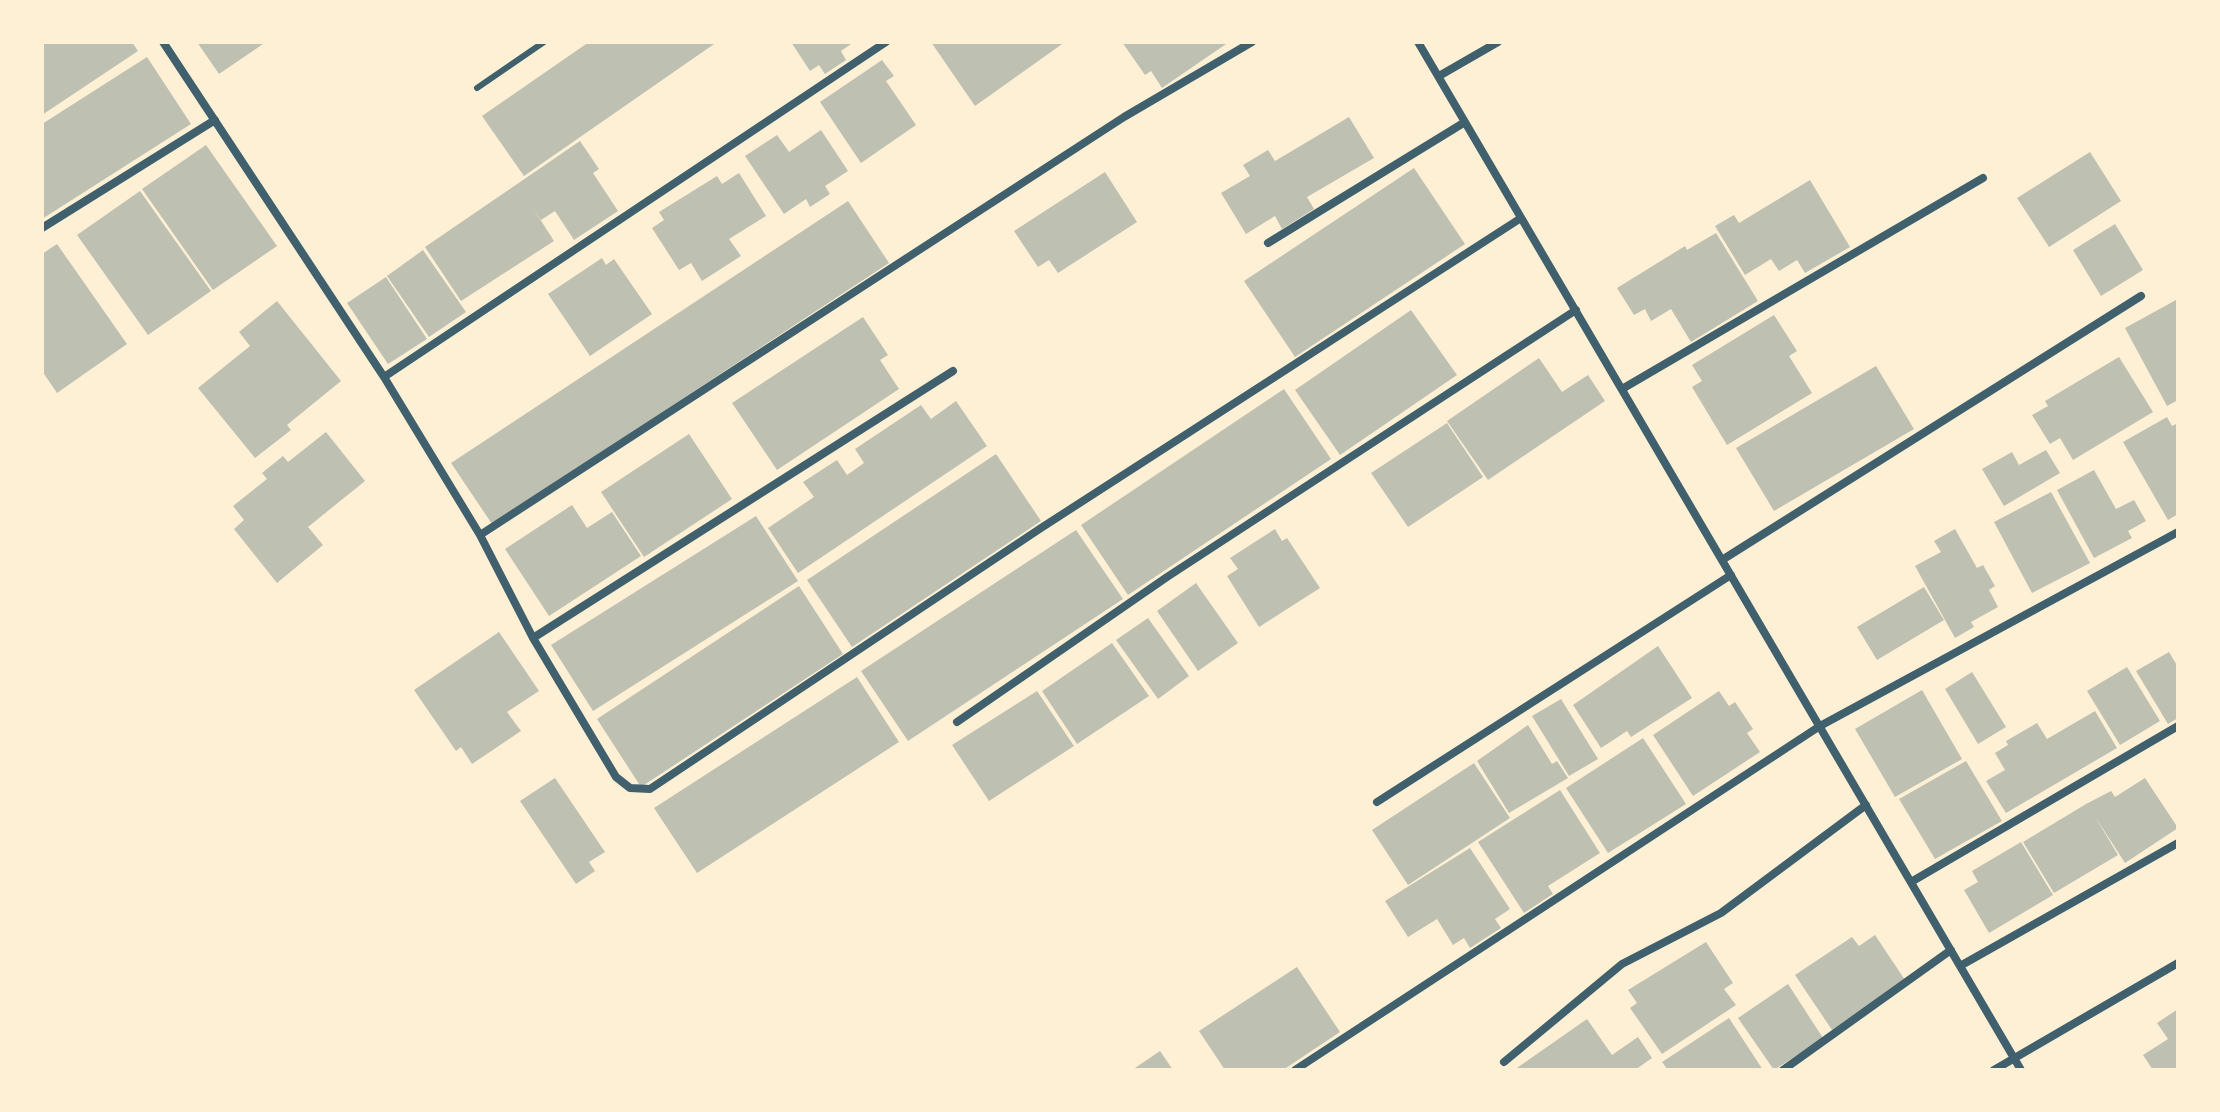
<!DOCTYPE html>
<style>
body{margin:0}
#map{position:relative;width:2220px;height:1112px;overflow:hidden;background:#fdf0d5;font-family:Cabin,sans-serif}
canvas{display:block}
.frame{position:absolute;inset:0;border:44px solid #fdf0d5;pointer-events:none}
</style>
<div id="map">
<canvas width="2220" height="1112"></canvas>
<div class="frame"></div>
</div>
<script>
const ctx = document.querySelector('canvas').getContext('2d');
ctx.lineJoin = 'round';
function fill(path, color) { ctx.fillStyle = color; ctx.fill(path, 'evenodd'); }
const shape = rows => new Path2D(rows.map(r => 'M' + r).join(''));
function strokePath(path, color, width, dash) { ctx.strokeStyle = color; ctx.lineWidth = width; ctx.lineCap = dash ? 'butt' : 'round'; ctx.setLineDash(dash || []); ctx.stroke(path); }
const building = shape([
 [42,42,132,42,138,51,42,115],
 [197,42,266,42,219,74],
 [589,42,717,42,524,176,482,116],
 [791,42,854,42,841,51,846,60,825,74,819,65,810,71],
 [931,42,1065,42,975,106],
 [1122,42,1229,42,1162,88,1151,71,1145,75],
 [147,57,191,124,42,219,42,124],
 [882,60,894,76,886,81,916,125,861,163,820,102],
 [1349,117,1374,158,1307,197,1314,209,1282,229,1275,216,1246,234,1221,193,1250,176,1243,165,1268,150,1275,161],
 [821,130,848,171,825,186,830,194,810,207,806,199,784,214,745,156,777,135,789,152],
 [580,141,599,169,593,173,618,211,574,240,555,211,541,220,531,205,554,241,461,301,425,247],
 [206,145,277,246,213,290,142,189],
 [2090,152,2121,201,2049,247,2017,198],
 [1414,168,1465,244,1295,357,1244,281],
 [1105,172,1137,222,1058,273,1049,260,1038,267,1014,231],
 [739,173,766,216,729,239,741,256,702,281,691,263,679,270,652,228,664,220,659,212,717,176,722,184],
 [1810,180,1850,247,1805,273,1797,260,1779,271,1771,259,1745,275,1715,226,1734,215,1739,223],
 [140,191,211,291,148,335,77,235],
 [848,201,889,263,492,524,451,463],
 [2115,224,2143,270,2101,296,2073,250],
 [1716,233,1758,301,1691,342,1671,309,1651,321,1645,309,1634,315,1617,288,1685,246,1687,250],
 [57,244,127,344,57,393,42,371,42,254],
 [423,250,466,312,429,337,387,276],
 [602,258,606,265,614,259,652,314,590,356,548,294],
 [386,277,427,339,388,364,347,303],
 [2176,300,2178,400,2167,406,2125,328],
 [277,301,341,381,287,425,291,430,255,458,198,388,250,346,239,332],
 [1411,310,1457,375,1340,455,1295,390],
 [1774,315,1797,351,1789,356,1812,393,1727,445,1692,387,1702,381,1692,365],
 [863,317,888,355,880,360,899,389,777,470,732,403],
 [2119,357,2153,412,2073,460,2060,438,2050,444,2032,415,2048,406,2045,401],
 [1539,358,1562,392,1588,375,1605,401,1488,480,1447,421],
 [1876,366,1914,429,1774,511,1736,448],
 [1284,389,1331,459,1128,595,1081,525],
 [956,401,987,446,798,573,768,528,814,497,803,482,837,460,847,475,864,463,855,449,921,405,931,419],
 [2167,417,2172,426,2178,423,2178,514,2168,520,2123,442],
 [1447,423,1483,477,1408,527,1371,473],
 [326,432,365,481,308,527,323,545,277,583,234,529,244,520,233,506,267,479,262,473,283,456,288,462],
 [689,434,732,499,644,557,601,492],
 [2046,450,2060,473,2004,506,1982,469,2012,452,2019,465],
 [996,454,1041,521,852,647,807,580],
 [2094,470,2116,509,2134,500,2146,521,2128,531,2132,538,2094,558,2057,490],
 [2051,492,2090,563,2032,593,1994,522],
 [572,505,587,528,612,512,641,556,549,616,505,549],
 [756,516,798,581,593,711,551,645],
 [1275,529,1282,541,1287,538,1320,588,1259,627,1227,576,1238,569,1230,558],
 [1955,529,1977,568,1983,565,1995,586,1989,590,1998,607,1971,622,1974,627,1955,638,1915,566,1941,552,1934,541],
 [1076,530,1123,599,908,741,861,671],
 [1196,583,1238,643,1198,671,1157,611],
 [799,586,843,654,641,787,597,719],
 [1924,587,1944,620,1877,660,1857,627],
 [1148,618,1189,676,1158,699,1116,640],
 [499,632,539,691,507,712,521,731,472,764,461,747,456,751,414,690],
 [1112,643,1149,696,1077,744,1042,691],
 [1658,646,1692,698,1631,737,1627,731,1601,748,1573,705],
 [2169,652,2178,667,2178,718,2168,724,2136,671],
 [2127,667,2160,721,2120,745,2087,691],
 [1972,672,2006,727,1978,744,1945,689],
 [857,677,899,742,697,873,654,808],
 [1922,690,1962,759,1895,797,1855,729],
 [1037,691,1074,746,989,801,952,745],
 [1719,691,1729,706,1735,702,1753,729,1747,733,1760,752,1693,796,1653,735],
 [1561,699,1598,759,1569,776,1532,716],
 [2095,711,2117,748,2006,813,1986,781,2005,770,1995,753,2008,745,2006,741,2037,723,2047,739],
 [1528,725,1552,764,1557,761,1568,778,1509,813,1477,761],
 [1643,738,1686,804,1608,853,1566,788],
 [1966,761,2002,821,1935,859,1899,799],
 [1474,763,1510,818,1408,885,1372,830],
 [555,778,605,852,589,862,595,871,576,884,520,801],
 [2145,778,2178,828,2125,863,2094,815,2118,855,2054,893,2023,842,2086,804,2111,791,2115,797],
 [1560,790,1600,853,1548,886,1553,894,1524,913,1478,842],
 [2021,842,2053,895,1989,933,1964,890,1978,882,1972,871],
 [1470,848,1510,909,1495,919,1501,928,1470,948,1464,938,1453,945,1437,919,1408,937,1385,901],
 [1875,935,1905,980,1832,1030,1795,975,1852,937,1859,946],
 [1706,942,1733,983,1724,989,1736,1005,1662,1054,1630,1008,1637,1003,1628,990],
 [1297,967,1340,1032,1283,1070,1225,1070,1199,1031],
 [1788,984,1823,1038,1774,1070,1738,1018],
 [2178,1009,2178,1070,2153,1070,2143,1055,2168,1039,2157,1023],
 [1729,1018,1763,1070,1668,1070,1662,1062],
 [1587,1019,1612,1055,1638,1037,1652,1058,1635,1070,1514,1070],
 [1160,1051,1173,1070,1132,1070]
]);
const service = shape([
 [477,88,544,42]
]);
const minor = shape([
 [163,42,384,377,480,535,533,638,616,777,630,788,650,789,1041,528,1521,218],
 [1418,42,2021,1070],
 [1439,76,1498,42],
 [42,228,215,120],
 [1268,243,1465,122],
 [384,377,886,42],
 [1622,389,1983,178],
 [480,535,1124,117,1252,42],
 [1722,560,2141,296],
 [533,638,953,371],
 [957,722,1167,577,1576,310],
 [1377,802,1731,575],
 [1911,882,2178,726],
 [1960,966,2178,843],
 [1504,1062,1622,964,1721,913,1866,805],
 [1295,1070,1820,726,2178,532],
 [1783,1070,1951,950],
 [1994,1070,2178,963]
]);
fill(building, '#bec0b2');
strokePath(service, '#3f606c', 6);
strokePath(minor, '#3f606c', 8);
</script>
